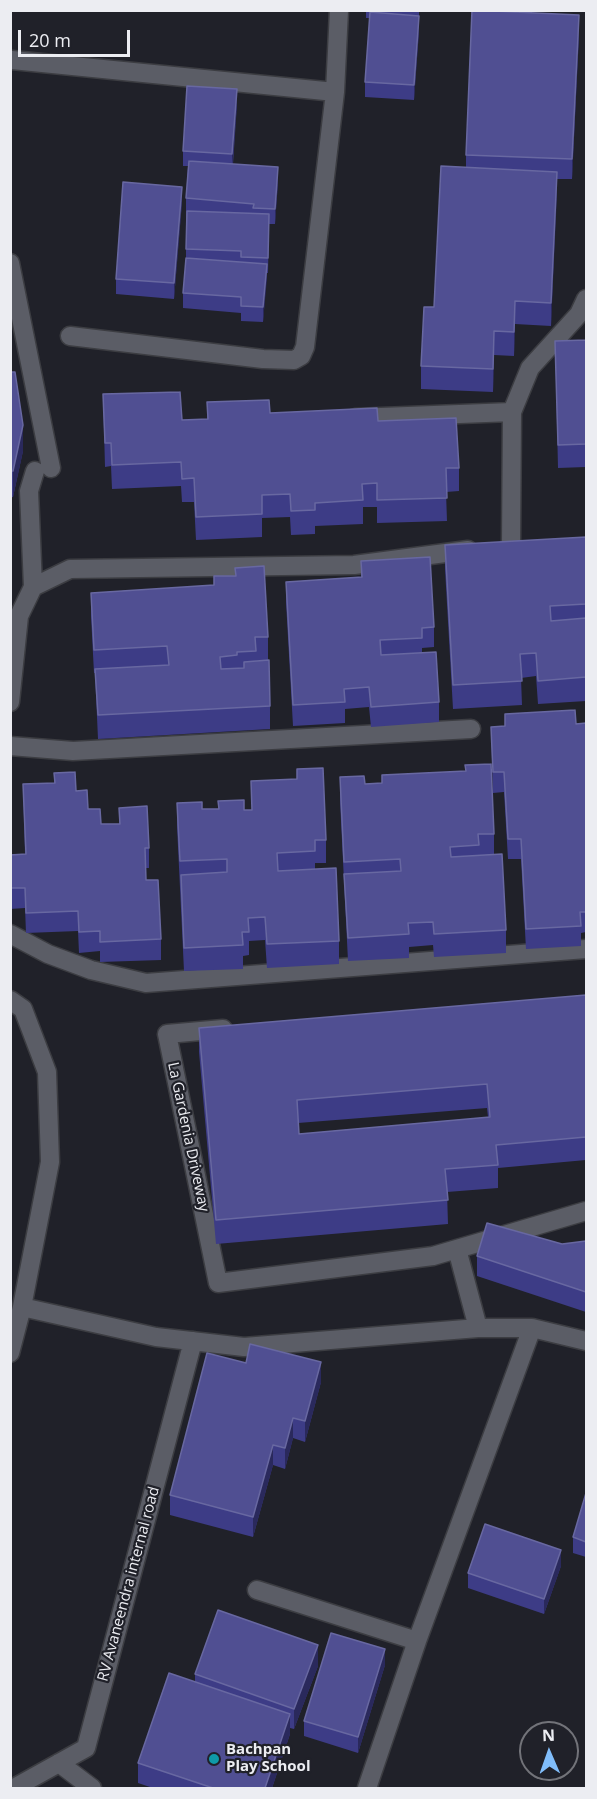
<!DOCTYPE html>
<style>
body{margin:0}
#map{position:relative;width:597px;height:1799px;overflow:hidden;background:#202129;font-family:"Open Sans",sans-serif}
canvas{display:block}
.frame{position:absolute;inset:0;border:12px solid #ecedf2;pointer-events:none}
.north{position:absolute;left:519px;top:1721px;width:60px;height:60px;box-sizing:border-box;background:#202129;border:2px solid #727379;border-radius:50%;rotate:358deg;font-size:16px;font-weight:700;line-height:24px;text-align:center;color:#ecedf2}
.north::after{content:'';display:block;margin:auto;width:21px;height:27px;background:#80bdfa;clip-path:polygon(50% 0,100% 100%,50% 72%,0 100%)}
.scale{position:absolute;left:18px;top:30px;width:112px;height:27px;box-sizing:border-box;border:3px solid #ecedf2;border-top:0;padding-left:8px;font-size:18px;line-height:21px;white-space:nowrap;color:#ecedf2;-webkit-text-stroke:4px #202129;paint-order:stroke}
</style>
<div id="map">
<canvas width="597" height="1799"></canvas>
<div class="frame"></div>
<div class="north">N</div>
<div class="scale">20 m</div>
</div>
<script>
const ctx = document.querySelector('canvas').getContext('2d');
ctx.lineJoin = 'round';
const shape = rows => new Path2D(rows.map(r => 'M' + r).join(''));
function strokePath(path, color, width, dash) { ctx.strokeStyle = color; ctx.lineWidth = width; ctx.lineCap = dash ? 'butt' : 'round'; ctx.setLineDash(dash || []); ctx.stroke(path); }
function fill(path, color) { ctx.fillStyle = color; ctx.fill(path, 'evenodd'); }
function drawText(font, color, halo, rows, align = 'center') {
  ctx.font = font + ' "Open Sans",sans-serif'; ctx.lineWidth = 4.5; ctx.setLineDash([]); ctx.textBaseline = 'middle'; ctx.strokeStyle = halo; ctx.fillStyle = color; for (const [text, x, y, turn = 0] of rows) {
    ctx.save(); ctx.translate(x, y); ctx.rotate((+turn || 0) * Math.PI / 180); ctx.textAlign = isNaN(turn) ? turn : align; if (halo) ctx.strokeText(text, 0, 0); ctx.fillText(text, 0, 0); ctx.restore();
  }
}
const minor = shape([
 [12,60,335,92],
 [10,263,51,468],
 [70,336,263,359,294,360,301,356,305,347,335,92,339,10],
 [355,418,512,412],
 [511,544,512,412,530,368,579,314,586,299],
 [33,587,29,491,35,471],
 [10,702,19,616,33,587,70,569,354,565,468,550],
 [10,746,73,751,471,729],
 [10,934,48,954,91,970,146,983,586,949],
 [10,1000,23,1009,47,1072,50,1162,22,1307,10,1353],
 [223,1029,167,1034,218,1283,433,1256,586,1211],
 [457,1249,478,1328],
 [22,1307,156,1337,244,1347,478,1328,532,1328,586,1341],
 [257,1590,417,1641],
 [59,1763,92,1788],
 [14,1788,86,1748,193,1341],
 [367,1788,417,1641,532,1328]
]);
const wall = shape([
 [366,10,419,10,419,31,414,100,365,97,365,82,370,18,366,18],
 [579,35,572,179,557,179,551,326,515,324,514,356,494,355,493,392,421,389,421,366,466,167,466,155],
 [237,104,233,164,278,182,275,224,269,224,268,273,267,273,263,322,241,321,241,313,183,308,183,293,186,262,186,198,188,166,183,166,183,151],
 [182,202,174,299,116,294,116,279],
 [586,330,586,467,558,468,555,341,586,340],
 [10,372,23,451,13,497,10,498],
 [103,394,182,420,207,419,207,402,270,413,378,421,459,468,459,491,446,492,447,521,377,523,377,507,363,507,363,524,315,526,315,534,291,535,290,517,262,518,262,537,196,540,194,502,182,502,181,486,112,489,111,466,105,467],
 [586,537,586,701,538,704,536,676,521,678,522,705,453,709,445,569,445,545],
 [361,561,434,627,434,647,422,648,422,653,439,702,439,722,371,727,369,707,345,709,345,723,293,726,286,602,286,582,361,577],
 [235,568,268,637,268,660,256,661,270,706,270,729,98,739,95,673,94,673,91,616,91,593,214,585,235,576],
 [586,723,586,932,581,933,581,946,526,949,521,859,508,859,504,792,493,793,491,727],
 [54,773,76,791,88,809,101,824,119,824,119,808,149,848,149,868,146,868,146,880,161,939,161,960,100,962,100,951,79,953,78,931,26,933,25,908,10,909,10,855,25,854,23,784,54,783],
 [340,777,365,784,494,834,494,855,506,930,506,953,434,957,433,945,409,947,409,958,348,961,340,801],
 [251,781,326,840,326,863,315,863,315,869,339,941,339,964,267,968,265,940,249,941,249,955,243,956,243,969,184,971,177,826,177,803,202,809,218,809,218,801,244,810,252,810],
 [586,995,586,1160,498,1168,498,1188,447,1192,448,1224,216,1244,199,1052,199,1028],
 [487,1108,488,1117,299,1134,298,1123],
 [586,1241,586,1312,477,1276,477,1256],
 [321,1382,305,1442,293,1438,285,1469,273,1465,253,1537,170,1515,170,1495],
 [586,1493,586,1557,573,1553,573,1537],
 [561,1566,544,1614,468,1588,468,1573],
 [385,1665,358,1753,304,1736,304,1721],
 [318,1666,294,1729,290,1728,290,1734,272,1788,153,1788,138,1783,138,1763,195,1682,195,1674]
]);
const shadedWall = shape([
 [579,15,579,35,572,179,572,159],
 [419,16,419,31,414,100,414,85],
 [237,89,237,104,232,169,232,154],
 [278,167,278,182,275,224,275,209],
 [557,172,557,195,551,326,551,303],
 [182,187,182,202,174,299,174,283],
 [267,264,267,279,263,322,263,307],
 [515,301,515,324,514,356,514,332],
 [494,331,494,355,493,392,493,369],
 [23,425,23,451,13,497,13,471],
 [321,1362,321,1382,305,1442,305,1421],
 [293,1418,293,1438,285,1469,285,1448],
 [273,1445,273,1465,253,1537,253,1517],
 [561,1550,561,1566,544,1614,544,1599],
 [318,1645,318,1666,294,1729,294,1709],
 [385,1649,385,1665,358,1753,358,1737],
 [290,1714,290,1734,272,1788,265,1788]
]);
const building = shape([
 [472,10,579,15,572,159,466,155,472,10],
 [370,12,419,16,414,85,365,82,370,12],
 [187,86,237,89,232,154,183,151,187,86],
 [189,161,278,167,275,209,253,208,254,204,186,198,189,161],
 [441,166,557,172,551,303,515,301,514,332,494,331,493,369,421,366,424,307,434,307,441,166],
 [123,182,182,187,174,283,116,279,123,182],
 [187,211,269,214,268,258,241,257,241,251,186,249,187,211],
 [186,258,267,264,263,307,241,306,241,297,183,293,186,258],
 [586,330,586,444,558,445,555,341,586,340,586,330],
 [10,372,15,372,23,425,13,471,10,471,10,372],
 [180,392,182,420,208,419,207,402,269,400,270,413,377,408,378,421,456,418,459,468,446,468,447,498,377,500,377,483,362,484,363,500,315,503,315,510,291,511,290,494,262,495,262,514,196,517,194,478,182,479,181,462,112,465,111,443,105,443,103,394,180,392],
 [586,537,586,604,550,606,551,621,586,618,586,677,538,681,536,653,520,654,522,681,453,685,445,545,586,537],
 [430,557,434,627,422,628,422,638,380,640,381,655,436,652,439,702,371,707,369,687,344,689,345,702,293,705,286,582,362,577,361,561,430,557],
 [264,566,268,637,255,637,256,651,237,652,237,655,220,657,221,669,244,668,244,662,269,660,270,706,98,715,95,669,169,665,167,646,94,650,91,593,214,585,214,576,236,576,235,568,264,566],
 [575,710,576,724,586,723,586,912,580,912,581,926,526,929,521,839,508,839,504,772,493,772,491,727,505,726,505,714,575,710],
 [491,764,494,834,478,834,479,845,450,847,451,857,502,854,506,930,434,934,433,922,408,923,409,934,348,938,344,874,401,871,400,859,344,862,340,777,364,776,365,784,382,783,382,775,466,771,465,765,491,764],
 [323,768,326,840,315,840,315,851,277,853,278,871,336,868,339,941,267,944,265,917,248,918,249,932,242,932,243,945,184,948,181,875,227,872,227,859,180,861,177,803,202,802,202,809,219,809,218,801,244,800,244,810,252,810,251,781,297,779,297,769,323,768],
 [75,772,76,791,87,790,88,809,100,809,101,824,120,824,119,808,147,806,149,848,145,848,146,880,158,880,161,939,100,942,100,931,79,932,78,911,26,913,25,888,10,888,10,855,26,854,23,784,55,783,54,773,75,772],
 [586,995,586,1137,496,1145,498,1165,445,1169,448,1200,216,1220,199,1028,586,995],
 [487,1084,490,1117,299,1134,297,1100,487,1084],
 [487,1223,562,1244,586,1241,586,1292,477,1256,487,1223],
 [250,1344,321,1362,305,1421,293,1418,285,1448,273,1445,253,1517,170,1495,207,1353,246,1363,250,1344],
 [586,1493,586,1542,573,1537,586,1493],
 [485,1524,561,1550,544,1599,468,1573,485,1524],
 [218,1610,318,1645,294,1709,195,1674,218,1610],
 [331,1633,385,1649,358,1737,304,1721,331,1633],
 [169,1673,290,1714,265,1788,213,1788,138,1763,169,1673]
]);
const markers = [
 [214,1759,6,"#0f9aa8"]
];
const streetNames = [
 ["La Gardenia Driveway",188,1137,78],
 ["RV Avaneendra internal road",129,1584,-75]
];
const poiNames = [
 ["Bachpan",226,1750],
 ["Play School",226,1767]
];
strokePath(minor, '#3c3d42', 21);
strokePath(minor, '#5b5d66', 18);
fill(wall, '#3d3c86');
fill(shadedWall, '#2a295c');
fill(building, '#504f92');
strokePath(building, '#6868a1', 1.5);
for (const [x, y, r, color] of markers) { const dot = new Path2D(); dot.arc(x, y, r, 0, 2 * Math.PI); ctx.fillStyle = color; ctx.fill(dot); strokePath(dot, '#202129', 2); }
drawText('15px', '#ecedf2', '#202129', streetNames);
drawText('bold 15px', '#ecedf2', '#202129', poiNames, 'left');
</script>
